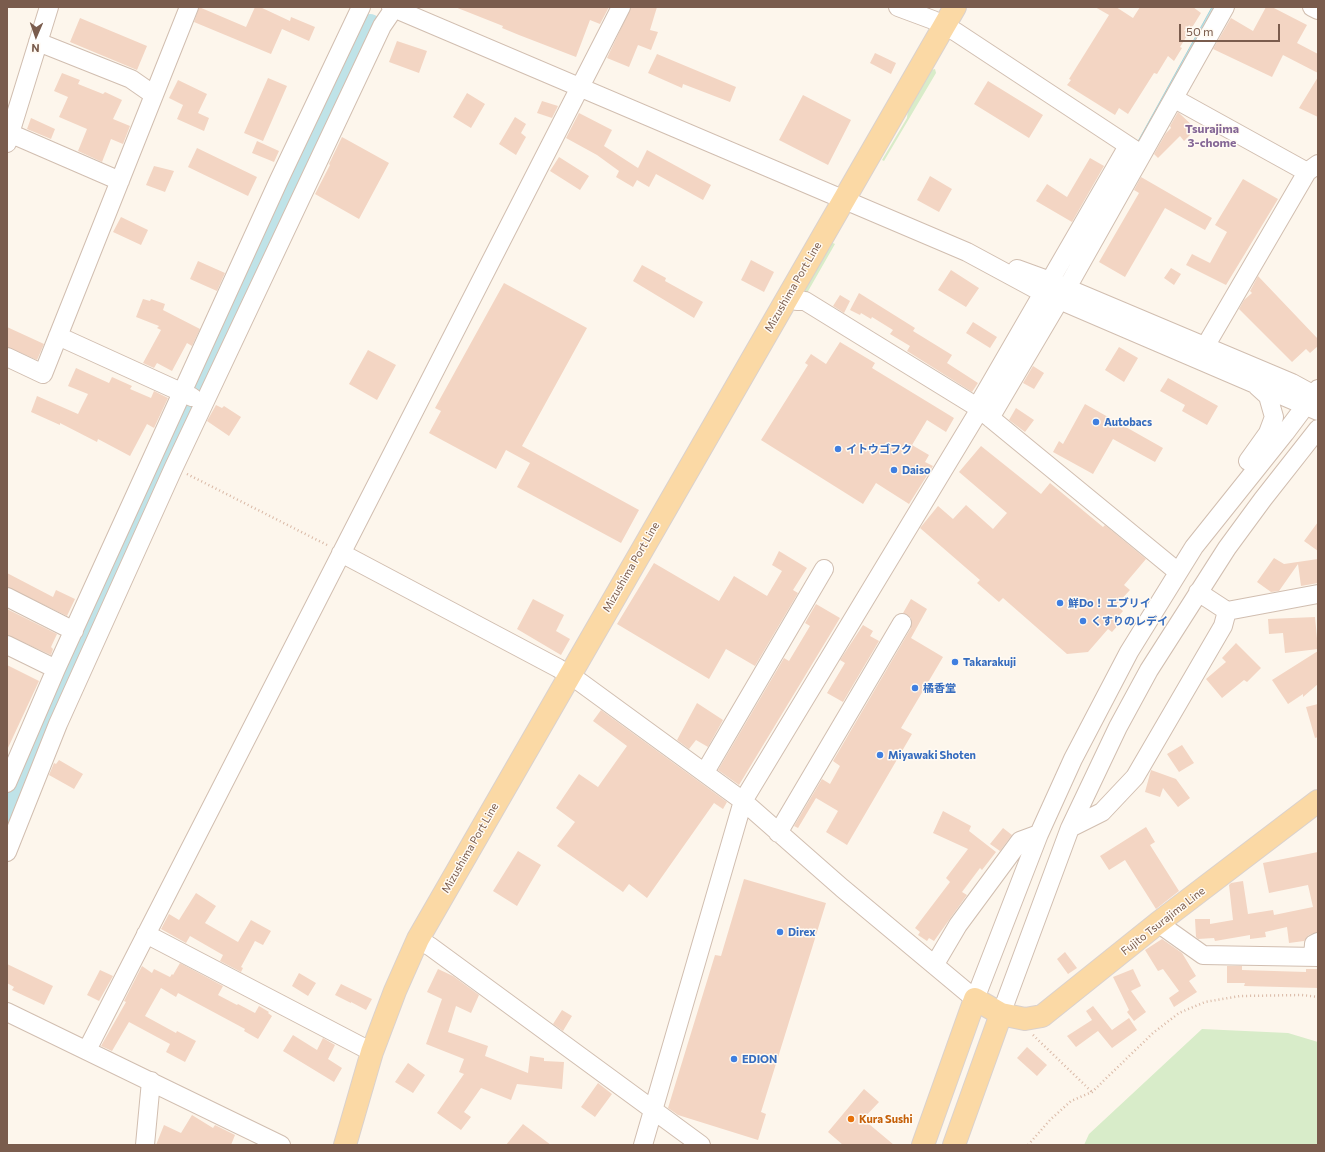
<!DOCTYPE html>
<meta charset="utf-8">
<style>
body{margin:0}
#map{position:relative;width:1325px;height:1152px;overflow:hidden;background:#fdf6ec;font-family:Commissioner,sans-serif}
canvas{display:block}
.frame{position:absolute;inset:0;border:8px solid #7a5c4d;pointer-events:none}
.north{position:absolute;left:16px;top:16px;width:40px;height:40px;-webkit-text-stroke:3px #fffaf3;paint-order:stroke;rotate:182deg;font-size:11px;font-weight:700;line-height:16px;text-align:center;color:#7a5c4d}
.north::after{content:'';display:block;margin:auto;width:14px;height:18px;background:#7a5c4d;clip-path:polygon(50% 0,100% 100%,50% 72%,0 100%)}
.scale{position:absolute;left:1179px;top:24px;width:101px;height:18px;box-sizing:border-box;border:2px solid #7a5c4d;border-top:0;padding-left:5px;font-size:12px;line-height:14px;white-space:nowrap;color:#7a5c4d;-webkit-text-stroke:3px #fffaf3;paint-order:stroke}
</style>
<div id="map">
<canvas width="1325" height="1152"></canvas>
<div class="frame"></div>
<div class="north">N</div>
<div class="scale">50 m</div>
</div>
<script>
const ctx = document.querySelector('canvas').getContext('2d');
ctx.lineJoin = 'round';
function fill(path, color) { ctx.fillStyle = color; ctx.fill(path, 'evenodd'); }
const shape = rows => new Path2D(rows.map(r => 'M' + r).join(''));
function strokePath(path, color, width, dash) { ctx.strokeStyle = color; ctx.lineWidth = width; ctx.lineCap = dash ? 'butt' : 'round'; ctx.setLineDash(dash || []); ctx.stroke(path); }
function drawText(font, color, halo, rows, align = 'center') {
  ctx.font = font + ' Commissioner,"Noto Sans JP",sans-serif'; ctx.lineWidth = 3; ctx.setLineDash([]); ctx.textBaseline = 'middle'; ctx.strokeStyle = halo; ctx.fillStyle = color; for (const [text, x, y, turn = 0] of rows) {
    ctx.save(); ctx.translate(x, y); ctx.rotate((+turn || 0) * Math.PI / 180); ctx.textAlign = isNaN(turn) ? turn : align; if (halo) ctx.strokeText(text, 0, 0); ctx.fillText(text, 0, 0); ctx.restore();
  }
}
const green = shape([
 [935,69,936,73,884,161,882,160,907,118,908,108,931,70],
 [831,242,835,244,807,293,799,297],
 [1202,1029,1288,1033,1318,1042,1318,1145,1084,1145,1089,1134]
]);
const water = shape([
 [1212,7,1218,7,1141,148,1136,145,1212,7]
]);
const stream = shape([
 [354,42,363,23],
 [7,805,15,785]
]);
const river = shape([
 [7,827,68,676,263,250,370,26]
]);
const building = shape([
 [199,7,246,27,255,7,260,7,290,21,291,17,315,27,309,41,282,29,271,54,194,22],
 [455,7,609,7,600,24,590,20,576,57,519,35,502,28,503,26],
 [631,7,657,7,650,30,658,32,651,50,638,45,629,67,607,58],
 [1095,7,1116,7,1133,18,1140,7,1193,7,1201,13,1180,47,1182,48,1174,61,1168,56,1157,74,1154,73,1128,114,1119,108,1115,115,1067,85,1071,80,1069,79,1109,15],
 [1266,7,1272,7,1307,25,1297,43,1318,54,1318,73,1283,55,1272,77,1213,49,1231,18,1253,31],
 [80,18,147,46,137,70,70,42],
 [397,41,427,51,419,73,389,62],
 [875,53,896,63,891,74,870,63],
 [657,54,736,87,730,102,683,84,682,88,648,73],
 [62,73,80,80,78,84,103,94,105,92,122,100,113,119,130,126,123,144,111,139,102,162,78,151,87,129,59,117,68,97,54,91],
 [1318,77,1318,117,1299,108],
 [268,78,287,86,263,141,244,133],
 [178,80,207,94,198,113,209,118,204,131,177,119,183,105,169,98],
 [988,81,1043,115,1029,138,974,104],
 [467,93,485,104,471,128,453,117],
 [803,95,851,120,828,165,779,140],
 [542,101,558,106,552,118,537,113],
 [1178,112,1196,129,1184,141,1180,136,1158,158,1154,154,1166,133,1171,128,1170,126],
 [579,113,612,130,604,146,638,168,647,150,711,185,703,200,656,174,649,187,637,180,633,187,616,177,619,171,597,155,566,138],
 [515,117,526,124,521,133,526,137,516,155,499,144],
 [31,118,55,129,51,139,27,129],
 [342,137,389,163,359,219,315,194,330,165,329,164],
 [257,141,279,151,274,162,252,153],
 [197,148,257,177,248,196,188,167],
 [559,157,589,176,580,190,550,171],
 [1090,158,1104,166,1072,222,1036,201,1047,184,1067,197],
 [154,166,174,171,165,192,146,185],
 [930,176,952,189,939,212,917,200],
 [1141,177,1212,218,1205,230,1165,208,1125,277,1099,262,1139,193,1134,190],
 [1243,179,1278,199,1226,285,1186,265,1192,254,1210,263,1227,232,1215,225],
 [121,217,148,230,141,245,113,232],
 [751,260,774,272,764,292,741,280],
 [198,261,225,273,217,291,190,279],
 [642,265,666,278,665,281,703,302,694,318,633,281],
 [1171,268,1181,274,1174,285,1164,278],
 [951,270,979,288,966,307,938,290],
 [1258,276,1318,339,1318,346,1310,353,1306,349,1292,362,1239,309,1244,300,1252,293,1250,291],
 [504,283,587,328,522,446,639,510,621,543,517,487,530,463,506,450,496,469,429,433,441,411,435,408],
 [859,293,915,328,913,331,952,355,947,363,978,383,972,392,907,351,910,346,890,334,893,330,872,317,871,319,861,313,860,315,850,310],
 [840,295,850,301,844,313,833,306],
 [143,299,150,301,151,299,165,304,163,310,200,329,192,346,187,343,172,371,157,363,154,368,143,363,161,330,157,328,159,326,136,317],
 [973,322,997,337,990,348,966,333],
 [7,327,44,344,37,360,7,347],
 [840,342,875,363,872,368,954,418,946,432,927,420,912,445,929,455,925,462,933,466,909,504,876,483,863,504,761,440,808,365,805,363,811,354,826,364],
 [1119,347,1138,358,1124,382,1105,370],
 [368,350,396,365,377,400,349,384],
 [1033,366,1044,373,1034,389,1023,383],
 [76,368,109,383,112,377,132,386,130,389,151,398,154,391,168,398,154,428,147,424,130,456,98,439,97,442,60,423,60,425,31,412,37,396,78,414,88,394,68,386],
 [1168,378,1218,406,1207,425,1182,411,1185,405,1160,391],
 [1085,404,1163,448,1155,462,1113,439,1093,474,1053,452,1059,441,1063,444],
 [216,405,222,408,224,406,241,417,229,436,207,421],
 [1016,408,1034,420,1025,432,1009,420],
 [981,446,1041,494,1050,483,1103,527,1105,525,1146,559,1124,585,1130,590,1116,605,1123,611,1116,619,1120,623,1112,632,1108,629,1088,652,1067,654,1003,598,999,602,977,583,980,580,920,528,938,506,953,519,966,505,993,529,1007,513,959,472],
 [1318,522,1318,551,1304,541],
 [779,551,807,568,793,590,798,593,755,666,726,649,709,679,617,624,654,563,719,601,734,576,767,596,782,571,772,565],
 [1274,558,1284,564,1318,559,1318,583,1301,586,1298,564,1279,591,1271,592,1257,582],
 [7,573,53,597,56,590,75,599,67,616,7,587],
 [533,599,564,615,556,631,570,639,561,655,517,629],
 [911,599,927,609,911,638,943,657,901,728,912,734,847,845,826,832,838,811,816,798,798,828,794,826,822,779,830,784,840,766,833,761,911,628,911,618,903,613],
 [816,604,840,618,739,785,718,770,784,658,789,661,810,626,805,623],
 [7,609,57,634,51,647,53,649,51,655,7,635],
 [1315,617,1318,649,1285,653,1283,633,1269,634,1268,619],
 [863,625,873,631,870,636,879,641,843,702,827,693,845,663,840,660],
 [1236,643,1261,668,1247,682,1244,680,1222,698,1206,679,1226,662,1222,658],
 [1318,651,1318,684,1303,697,1303,694,1288,704,1272,680],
 [7,665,39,681,7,750],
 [697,703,723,720,708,747,696,740,689,749,677,740],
 [1318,704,1318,737,1315,738,1306,707],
 [601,710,727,802,723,809,714,803,647,898,629,884,623,892,557,846,575,822,556,808,579,774,598,787,627,746,593,721],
 [1182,745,1194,763,1179,772,1167,754],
 [59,760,83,774,74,789,49,775,54,763,56,764],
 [1151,770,1176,779,1190,798,1178,807,1163,788,1160,797,1145,792],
 [943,811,971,826,969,831,996,852,982,870,980,868,962,892,967,895,934,941,929,938,927,941,918,935,920,932,915,928,950,882,946,878,968,849,933,833],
 [1146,827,1155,842,1150,845,1179,891,1156,909,1125,860,1109,870,1100,856],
 [1003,828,1012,835,1000,851,990,844],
 [518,851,541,865,517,906,493,891],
 [1318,852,1318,932,1309,935,1304,941,1289,943,1287,927,1265,932,1266,937,1250,939,1250,935,1215,941,1214,938,1198,939,1196,937,1195,919,1210,919,1210,924,1233,920,1229,885,1231,883,1243,881,1248,914,1273,910,1274,915,1313,907,1308,885,1269,893,1263,863],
 [744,879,826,903,761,1112,766,1114,758,1140,678,1115,668,1108,715,955,721,956],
 [196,893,216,906,205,923,238,942,251,920,271,931,263,945,255,941,241,967,243,968,241,972,220,961,223,955,190,936,186,943,161,929,169,914,179,920],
 [1162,939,1182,953,1196,976,1189,981,1197,992,1174,1007,1169,998,1179,991,1163,969,1158,971,1145,950],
 [1065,952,1077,968,1068,974,1057,959],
 [180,963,223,986,218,995,237,1005,238,1004,255,1013,259,1006,269,1012,268,1013,272,1016,258,1039,244,1031,245,1029,178,993,176,997,161,988,145,1016,176,1033,177,1031,196,1041,185,1062,166,1052,170,1044,129,1022,112,1051,101,1046,126,1002,124,1001,142,966,152,973,154,969,170,977,172,974,173,975],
 [7,964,53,986,44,1005,12,990,14,987,7,983],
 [1227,966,1242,966,1242,970,1306,972,1306,969,1318,969,1318,988,1244,986,1245,983,1227,983],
 [438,969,453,976,479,995,471,1013,456,1006,448,1032,488,1046,485,1056,528,1073,530,1056,544,1058,544,1061,564,1062,562,1089,517,1084,511,1100,481,1088,464,1112,471,1117,461,1130,437,1113,464,1074,459,1072,464,1059,426,1044,442,999,427,992],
 [1133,969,1141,986,1131,991,1146,1012,1134,1021,1127,1012,1129,1010,1113,977],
 [100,970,113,976,99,1001,87,995],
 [299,973,316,983,308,996,292,986],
 [341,984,372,999,366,1010,351,1002,351,1003,335,995],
 [1093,1006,1112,1030,1129,1018,1137,1030,1112,1048,1098,1031,1076,1047,1067,1036,1092,1020,1086,1011],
 [562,1010,572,1016,563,1031,553,1024],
 [293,1035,317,1050,323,1038,335,1045,328,1059,342,1068,334,1082,283,1051],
 [1027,1047,1047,1065,1037,1076,1017,1058],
 [408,1063,425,1075,413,1093,395,1082],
 [598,1083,612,1094,595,1117,581,1107],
 [864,1089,879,1102,863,1119,894,1145,843,1145,828,1132],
 [192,1115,213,1128,215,1125,235,1135,231,1145,156,1145,164,1125,181,1133],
 [523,1124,551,1145,506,1145]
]);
const path = shape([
 [187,474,329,546],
 [1033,1035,1092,1092],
 [1028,1145,1050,1120,1071,1101,1092,1092,1153,1033,1179,1013,1205,1002,1240,996,1302,995,1318,997]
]);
const minor = shape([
 [391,7,967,252,1043,293,1318,411],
 [898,7,933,20,956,32,1138,152],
 [1312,7,1318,10],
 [38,42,131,79,154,95],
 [1175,99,1307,172],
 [7,132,120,181],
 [7,143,49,7],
 [1017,269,1050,281,1292,383,1314,395,1318,401],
 [789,296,797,301,805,301,977,407,1178,572],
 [58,336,192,397],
 [7,357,43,374,189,7],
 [1199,357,1307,172,1318,164],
 [977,407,1128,146],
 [990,418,1072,279,1225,7],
 [1248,461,1268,433,1274,417,1268,396,1257,386],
 [341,553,558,668,580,682,743,801,842,888,975,999,1039,834,1073,759,1129,652,1194,547,1285,433,1318,389],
 [1198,592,1227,611,1318,594],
 [7,597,74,631],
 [7,645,56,669],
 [705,772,824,569],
 [7,783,56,669,278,182,361,7],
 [1070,828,1102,812,1135,777,1223,626,1227,611],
 [778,833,902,623],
 [7,852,58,724,174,467,382,26,395,7],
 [1158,923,1203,955,1318,957],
 [146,934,372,1052],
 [418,939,431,947,701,1145],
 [1313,957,1314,944,1318,942],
 [935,964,958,925,1020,841,1039,834],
 [7,1012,281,1145],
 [1001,1014,1070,828,1118,727,1149,670,1227,548,1263,499,1318,429],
 [87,1050,621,7],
 [145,1145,151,1081],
 [643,1145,743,801,980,409]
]);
const major = shape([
 [345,1145,372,1052,395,991,418,939,955,7],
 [923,1145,975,999,1001,1014,1025,1019,1042,1016,1158,923,1318,801],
 [954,1145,1001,1014]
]);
const markers = [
 [1096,422,4,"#3f7fe0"],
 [838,449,4,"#3f7fe0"],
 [894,470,4,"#3f7fe0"],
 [1060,603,4,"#3f7fe0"],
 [1083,621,4,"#3f7fe0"],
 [955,662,4,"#3f7fe0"],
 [915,688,4,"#3f7fe0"],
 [880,755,4,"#3f7fe0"],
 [780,932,4,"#3f7fe0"],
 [734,1059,4,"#3f7fe0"],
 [851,1119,4,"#e8710a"]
];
const streetNames = [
 ["Mizushima Port Line",793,287,-60],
 ["Mizushima Port Line",631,567,-60],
 ["Mizushima Port Line",470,848,-60],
 ["Fujito Tsurajima Line",1163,921,-38]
];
const shopNames = [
 ["Autobacs",1104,422],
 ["イトウゴフク",846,449],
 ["Daiso",902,470],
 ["鮮Do！ エブリイ",1068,603],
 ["くすりのレデイ",1091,621],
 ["Takarakuji",963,662],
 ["橘香堂",923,688],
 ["Miyawaki Shoten",888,755],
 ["Direx",788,932],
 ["EDION",742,1059]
];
const foodNames = [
 ["Kura Sushi",859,1119]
];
const neighbourhoodNames = [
 ["Tsurajima",1212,129],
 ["3-chome",1212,143]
];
fill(green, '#d8ecc9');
fill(water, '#bfe3e8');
strokePath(water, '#a5d3da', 1);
strokePath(stream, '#a5d3da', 4);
strokePath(river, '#bfe3e8', 24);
fill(building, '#f3d5c3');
strokePath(minor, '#d1beb0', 20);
strokePath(major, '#dad1cd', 24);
strokePath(path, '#d9b8a5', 2.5, [1, 3]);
strokePath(minor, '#fff', 18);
strokePath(major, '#fbd9a5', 22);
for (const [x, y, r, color] of markers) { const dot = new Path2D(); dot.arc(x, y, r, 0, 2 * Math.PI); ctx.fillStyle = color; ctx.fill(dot); strokePath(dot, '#fffaf3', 1.5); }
drawText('11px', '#7a5c4d', '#fffaf3', streetNames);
drawText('bold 11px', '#366cbe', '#fffaf3', shopNames, 'left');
drawText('bold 11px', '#c56008', '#fffaf3', foodNames, 'left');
drawText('bold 12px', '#846695', '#fffaf3', neighbourhoodNames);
</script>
